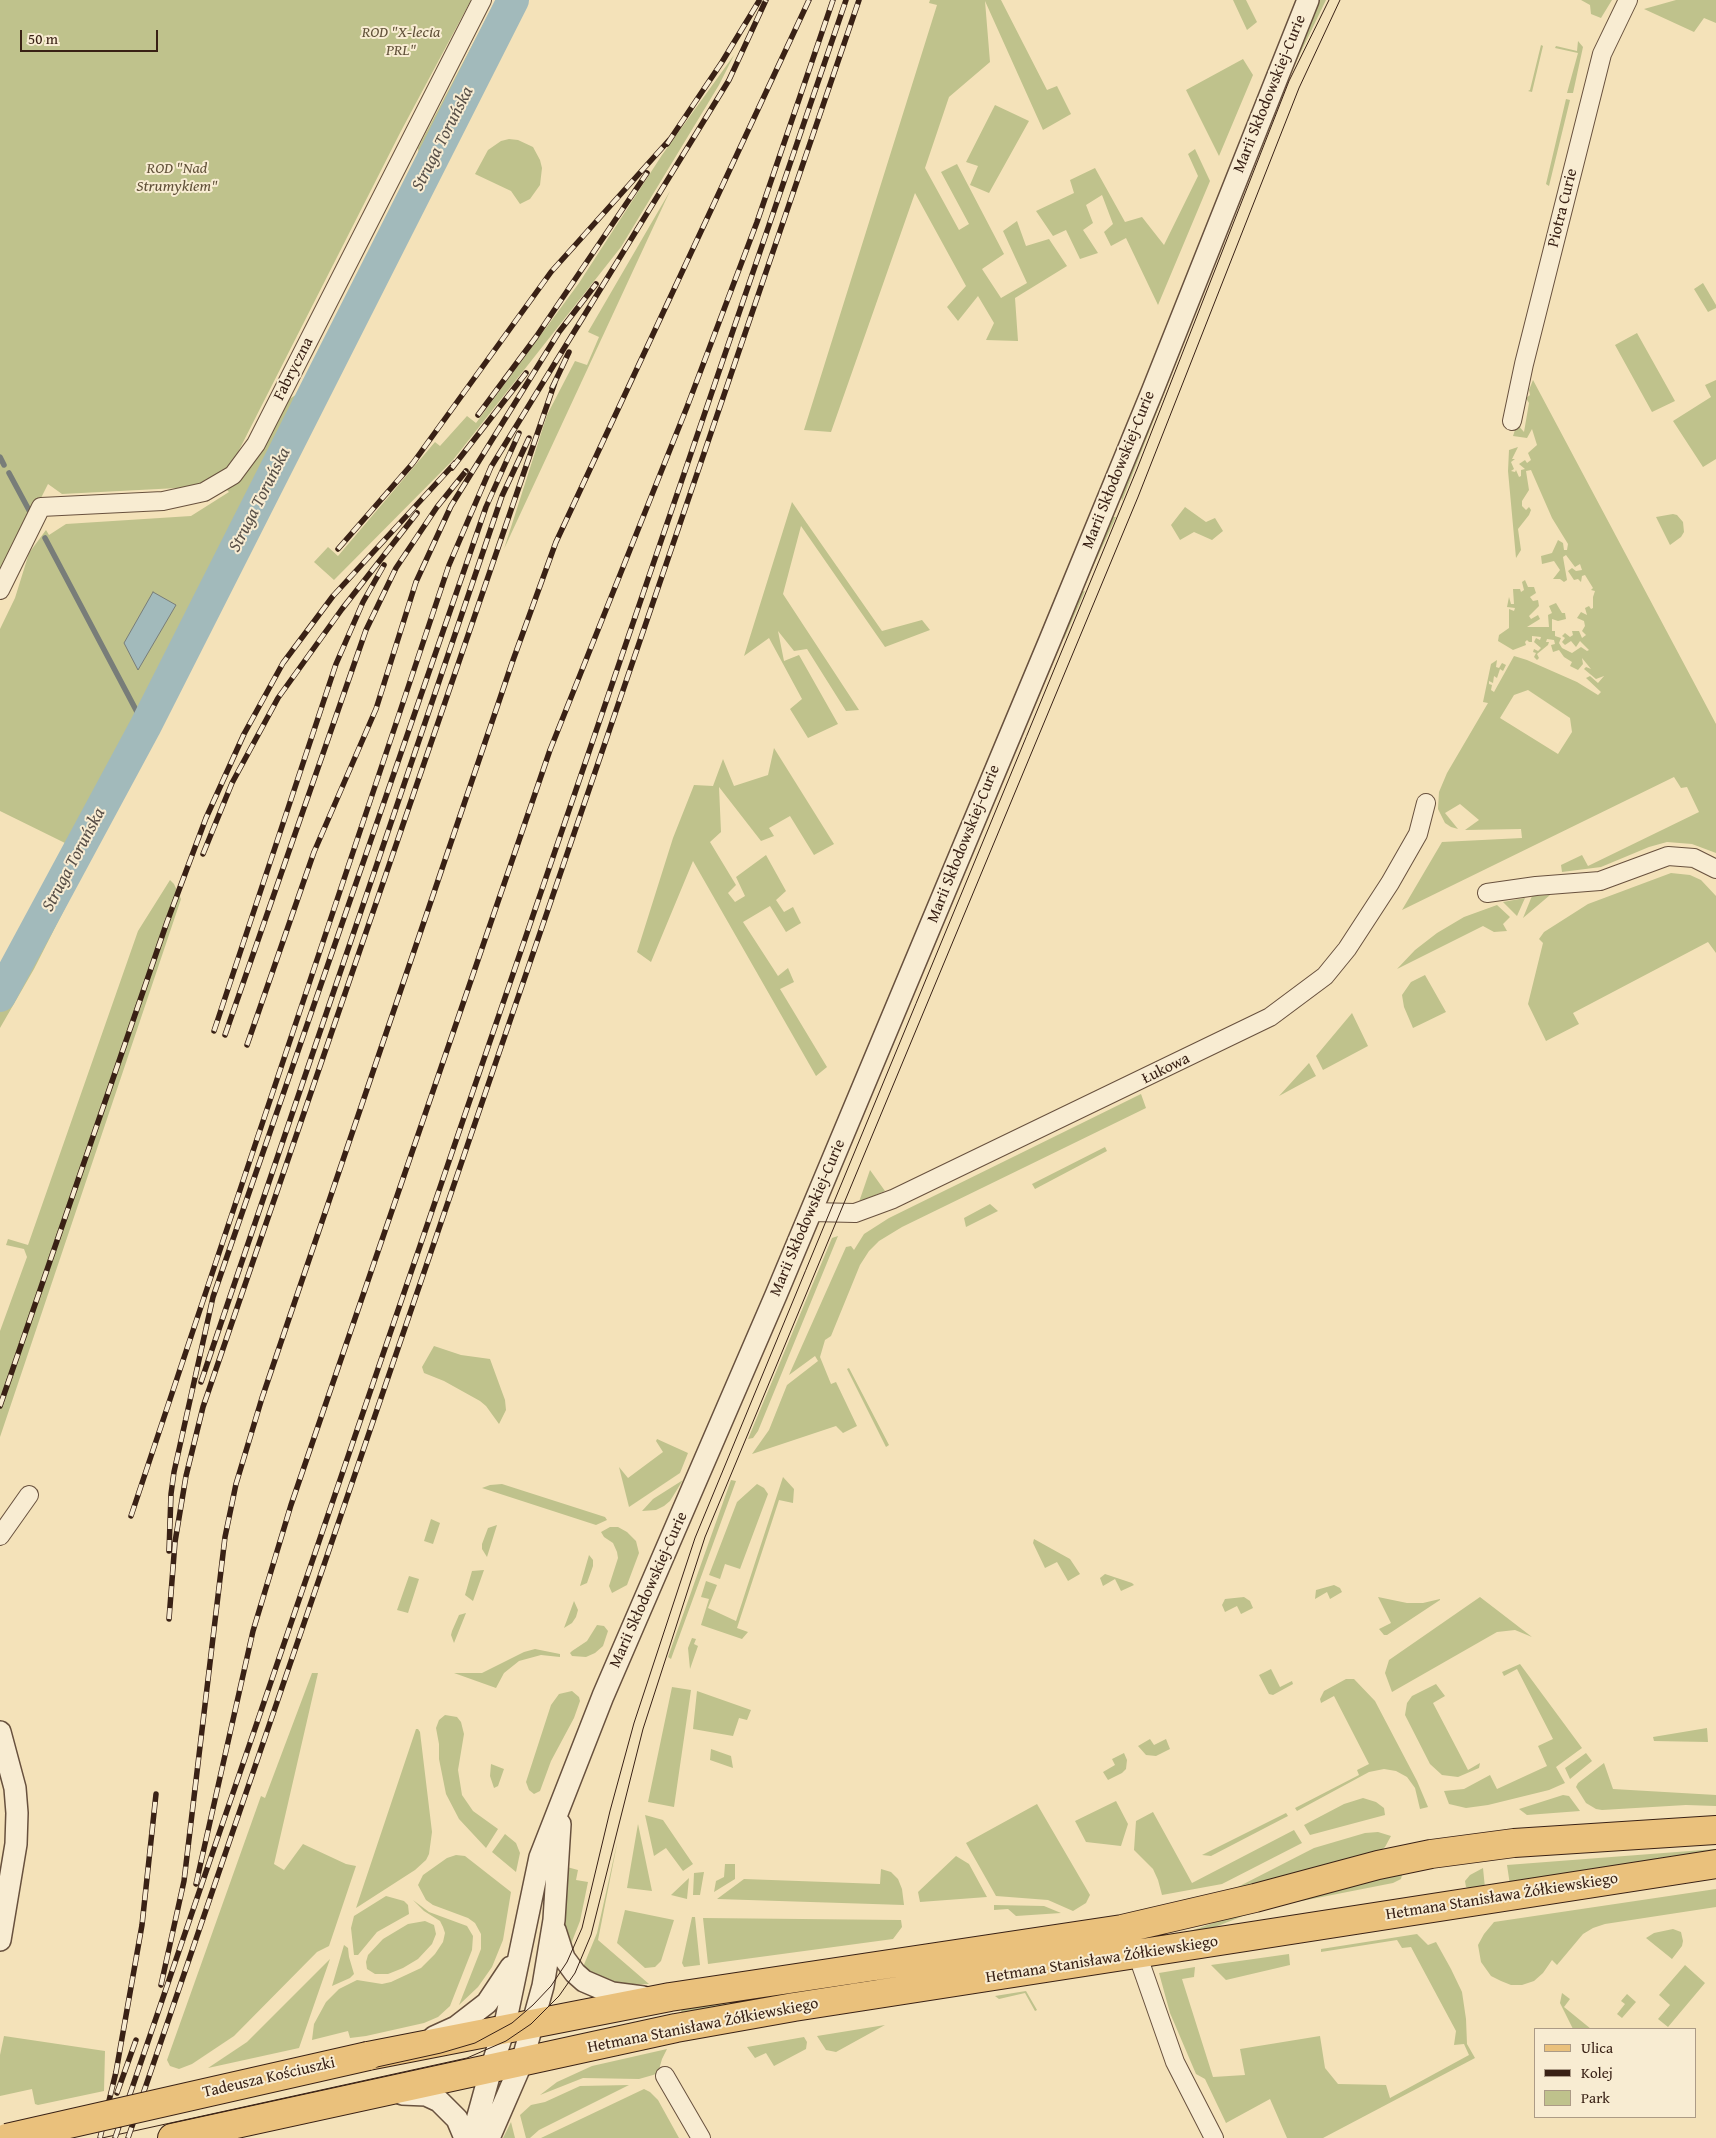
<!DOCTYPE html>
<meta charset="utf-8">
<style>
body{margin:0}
#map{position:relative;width:1716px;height:2138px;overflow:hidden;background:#f4e2b9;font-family:"Gentium Book Plus",serif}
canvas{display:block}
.legend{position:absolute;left:1534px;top:2028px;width:162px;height:90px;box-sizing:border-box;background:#f8ecd2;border:1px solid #ac9b86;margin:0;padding:6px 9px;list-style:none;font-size:15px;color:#392115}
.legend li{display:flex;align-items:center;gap:10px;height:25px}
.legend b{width:25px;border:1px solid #ac9b86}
.scale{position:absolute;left:20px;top:30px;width:138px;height:22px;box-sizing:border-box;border:2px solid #392115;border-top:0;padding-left:6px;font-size:15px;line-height:18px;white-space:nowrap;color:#392115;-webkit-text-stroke:4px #f8ecd2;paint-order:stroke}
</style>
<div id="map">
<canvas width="1716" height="2138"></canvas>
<ul class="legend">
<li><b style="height:6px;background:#eac17c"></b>Ulica</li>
<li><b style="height:6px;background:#392115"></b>Kolej</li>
<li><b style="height:14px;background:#bfc28c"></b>Park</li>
</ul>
<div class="scale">50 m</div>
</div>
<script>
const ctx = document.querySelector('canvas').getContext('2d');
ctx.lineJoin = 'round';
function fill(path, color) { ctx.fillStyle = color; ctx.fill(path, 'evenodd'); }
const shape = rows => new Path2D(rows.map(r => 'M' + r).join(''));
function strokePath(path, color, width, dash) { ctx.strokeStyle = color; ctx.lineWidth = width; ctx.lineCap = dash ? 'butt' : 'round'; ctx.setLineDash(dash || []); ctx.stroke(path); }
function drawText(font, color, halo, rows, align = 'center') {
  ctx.font = font + ' "Gentium Book Plus",serif'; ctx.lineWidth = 4; ctx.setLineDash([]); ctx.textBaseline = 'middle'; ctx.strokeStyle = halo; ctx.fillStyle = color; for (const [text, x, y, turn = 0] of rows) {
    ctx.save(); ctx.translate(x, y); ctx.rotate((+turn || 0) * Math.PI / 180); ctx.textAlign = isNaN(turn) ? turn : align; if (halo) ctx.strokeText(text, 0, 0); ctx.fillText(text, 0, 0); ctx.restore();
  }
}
const green = shape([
 [0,0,471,0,401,131,232,464,197,487,62,494,48,484,0,580],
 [496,0,523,0,508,35,488,64,461,131,436,175,420,164,418,148],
 [930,0,1001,0,1047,90,1057,86,1071,114,1043,130,985,1,990,62,949,97,925,168,959,230,969,224,941,172,957,164,1004,254,982,269,1001,298,1027,283,1003,231,1017,221,1026,246,1049,239,1067,266,1015,298,1018,341,986,340,994,323,978,296,958,321,947,307,966,286,915,193,831,432,804,430,937,5,929,3],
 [1233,0,1246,0,1257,22,1247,30],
 [1320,0,1326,0,1283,89,1229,229,1226,226],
 [1581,0,1612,0,1601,18,1591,14,1590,5],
 [1676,0,1716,0,1716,23,1704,18,1694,32,1644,9],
 [1578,41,1583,47,1573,93,1567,93,1578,53,1555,48,1556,46,1577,51],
 [1541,45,1543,46,1532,92,1528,91,1530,90],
 [734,55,719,85,621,247,453,460,334,580,314,562,328,547,338,556,435,442,440,446,467,416,476,423,579,283,662,155],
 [1243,59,1253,75,1219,156,1186,90],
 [1566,99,1570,100,1549,186,1546,184],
 [995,105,1029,121,989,193,970,185,978,166,966,162],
 [509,139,518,140,533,147,540,160,542,168,540,185,530,199,520,204,511,191,475,174,488,150,501,141],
 [1195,149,1210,181,1158,305,1126,238,1111,246,1104,232,1113,224,1102,195,1086,205,1093,223,1083,230,1098,253,1080,259,1066,230,1053,236,1036,211,1074,193,1070,180,1095,168,1125,222,1142,217,1164,245,1198,176,1188,154],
 [412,183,425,191,171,700,34,969,0,1028,0,967,65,843,0,811,0,629,15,598,29,553,46,530,49,535,66,524,191,516,229,492,226,489,282,404,300,392],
 [670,191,504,549,547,415,575,361,587,365,599,337,588,332],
 [1222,246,1122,501,1121,496,1217,247],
 [1703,283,1716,305,1716,308,1708,312,1694,289],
 [1637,333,1675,401,1652,412,1615,345],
 [1533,380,1716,724,1716,853,1692,844,1667,842,1649,847,1601,867,1562,872,1561,865,1582,855,1588,866,1699,812,1687,787,1681,788,1674,777,1402,910,1442,842,1522,838,1521,829,1465,830,1479,820,1460,804,1445,813,1458,829,1451,827,1445,823,1438,809,1439,792,1447,773,1488,703,1483,702,1491,664,1497,660,1496,667,1499,668,1502,663,1506,665,1503,671,1500,669,1497,678,1494,676,1493,683,1489,681,1489,684,1492,685,1491,690,1494,692,1514,656,1527,660,1577,682,1598,695,1601,692,1586,678,1590,676,1598,683,1604,676,1596,679,1584,669,1586,667,1591,669,1582,658,1583,664,1578,670,1570,666,1572,662,1564,657,1559,650,1553,652,1551,645,1555,644,1554,640,1547,639,1546,642,1549,642,1548,645,1537,654,1539,658,1537,660,1534,657,1536,653,1533,652,1534,649,1538,651,1541,648,1534,642,1536,638,1540,640,1541,637,1532,636,1532,642,1529,642,1527,640,1525,642,1526,645,1513,650,1498,641,1499,635,1509,628,1509,609,1514,611,1515,608,1507,607,1509,597,1511,604,1514,604,1513,589,1520,589,1521,592,1524,590,1522,582,1525,580,1528,587,1534,587,1536,593,1530,597,1533,601,1538,600,1539,606,1529,616,1531,619,1538,615,1540,619,1527,627,1549,627,1548,615,1552,613,1549,606,1556,603,1562,613,1565,613,1566,619,1558,621,1552,619,1552,631,1555,631,1555,636,1561,638,1559,643,1562,648,1572,653,1581,647,1587,651,1589,650,1580,641,1576,647,1571,641,1565,645,1562,642,1565,638,1562,636,1565,633,1570,637,1573,635,1572,631,1579,631,1582,638,1586,635,1582,631,1585,626,1584,621,1577,618,1581,612,1587,615,1585,608,1589,606,1591,609,1593,608,1593,597,1595,591,1591,590,1593,588,1585,575,1582,576,1581,582,1578,579,1574,580,1568,571,1572,568,1576,571,1582,570,1580,564,1575,567,1566,555,1563,557,1567,580,1564,582,1560,579,1553,579,1560,570,1554,561,1542,564,1541,556,1552,553,1558,540,1563,543,1564,550,1567,550,1568,544,1552,518,1531,470,1526,471,1529,490,1522,501,1522,506,1526,510,1529,507,1531,510,1529,515,1518,529,1521,550,1516,558,1508,471,1509,450,1518,447,1512,459,1515,459,1511,462,1514,469,1511,471,1515,472,1516,470,1519,477,1521,476,1521,470,1525,469,1519,464,1525,460,1527,463,1531,460,1528,453,1537,445,1532,429,1527,438,1513,436,1517,424,1524,432,1529,403,1526,398,1530,395,1529,390],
 [1528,690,1570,718,1572,732,1558,754,1500,718,1514,695],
 [1716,380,1716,459,1703,467,1673,421,1711,397,1705,385],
 [792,502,882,631,922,620,930,630,885,647,801,526,783,594,859,710,846,711,807,649,794,651,778,631,784,661,799,655,838,724,808,738,790,709,802,699,769,638,744,656],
 [1185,507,1206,522,1215,518,1223,531,1212,540,1194,532,1180,540,1171,525],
 [1673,514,1677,515,1683,522,1684,532,1681,537,1670,545,1656,517],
 [1112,517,1116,517,1087,580,1085,578],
 [1085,591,1064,639,1063,633,1080,592],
 [774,748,834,844,814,855,790,816,769,828,774,836,761,841,719,787,721,832,710,842,736,885,728,893,735,902,745,896,736,877,766,855,786,891,776,900,784,912,793,907,801,923,786,932,770,906,743,922,778,976,788,968,794,982,780,989,827,1067,816,1076,693,861,651,962,637,952,673,838,694,785,713,786,723,759,734,786,768,775],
 [1671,873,1690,875,1701,880,1716,896,1716,953,1708,942,1573,1013,1579,1024,1546,1041,1528,1004,1543,943,1539,939,1544,932,1588,904],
 [170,880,174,884,181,899,0,1437,0,1331,27,1257,24,1249,6,1245,8,1239,28,1245,138,931],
 [1550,895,1523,918,1532,896],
 [1525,898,1517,916,1503,902],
 [1497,905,1510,917,1503,924,1507,931,1494,932,1483,926,1397,969,1415,950,1437,933,1464,917],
 [1425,975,1446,1012,1413,1028,1404,1007,1402,995,1411,982],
 [1352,1013,1368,1046,1323,1070,1316,1056],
 [1309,1063,1316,1076,1279,1096],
 [1141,1094,1146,1108,902,1227,879,1241,869,1251,860,1265,831,1336,825,1340,820,1357,831,1384,836,1382,857,1426,843,1433,836,1426,752,1454,769,1430,787,1385,818,1361,815,1356,789,1375,846,1247,851,1246,854,1250,864,1234,889,1218],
 [1105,1147,1107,1151,1035,1189,1032,1184],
 [870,1170,885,1191,859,1202],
 [990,1204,998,1211,966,1227,964,1218],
 [838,1236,758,1431,753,1438,748,1439,832,1238],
 [434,1346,461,1355,490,1359,505,1400,506,1410,499,1424,486,1406,480,1401,444,1381,424,1373,422,1367],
 [849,1368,889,1445,886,1447,847,1369],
 [657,1439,688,1453,680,1473,629,1507,619,1467,628,1478,663,1452,656,1441],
 [783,1477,794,1489,793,1503,779,1500,737,1628,748,1632,742,1639,701,1625,709,1599,701,1597,706,1581,717,1585,708,1608,736,1621],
 [683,1480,670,1501,664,1506,656,1510,642,1511,653,1499],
 [731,1480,736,1481,671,1659,668,1657],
 [502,1484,605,1517,607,1520,596,1525,482,1488,490,1485],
 [757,1484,764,1488,768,1494,740,1569,725,1564,720,1579,709,1575,737,1502],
 [431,1519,440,1523,433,1544,424,1541],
 [497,1525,487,1557,482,1549,482,1544,488,1528],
 [610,1527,618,1527,627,1532,636,1541,639,1553,627,1585,612,1593,609,1586,618,1558,617,1552,613,1543,604,1537,601,1532],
 [1034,1539,1070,1559,1080,1574,1068,1581,1057,1562,1045,1568,1033,1543],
 [589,1555,593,1560,593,1566,587,1583,580,1586],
 [484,1570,473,1601,465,1595,472,1571],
 [1105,1574,1132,1583,1134,1585,1121,1591,1115,1579,1103,1586,1100,1578],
 [409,1576,419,1579,408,1613,397,1610],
 [1334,1585,1340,1588,1342,1592,1330,1599,1327,1592,1315,1599,1316,1590],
 [1244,1597,1250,1601,1253,1608,1241,1614,1237,1606,1225,1612,1222,1605,1225,1599],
 [1378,1597,1407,1603,1423,1603,1440,1599,1440,1600,1387,1635,1384,1635,1379,1629,1391,1623],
 [1480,1597,1532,1637,1515,1630,1497,1632,1392,1692,1385,1673,1389,1660],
 [574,1601,578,1610,576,1617,572,1623,564,1628],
 [466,1613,454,1643,451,1635,452,1631,459,1615],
 [597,1625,604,1626,608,1631,603,1646,595,1653,586,1657,572,1656,570,1653,572,1651,587,1641],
 [692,1638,696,1639,694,1644,698,1646,690,1669,688,1648],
 [535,1649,560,1654,560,1657,541,1655,519,1661,504,1673,496,1688,454,1673,482,1673,524,1652],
 [1520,1664,1582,1748,1556,1767,1565,1783,1549,1790,1488,1805,1466,1808,1449,1804,1444,1791,1464,1789,1490,1775,1497,1789,1547,1766,1538,1746,1553,1739,1517,1669,1504,1676,1502,1672],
 [1271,1669,1280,1687,1292,1681,1293,1684,1273,1695,1269,1694,1259,1675],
 [312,1673,318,1673,274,1864,284,1870,303,1844,346,1864,356,1866,329,1946,317,1952,234,2036,192,2064,179,2069,170,2066,167,2060,261,1796,265,1798],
 [1346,1679,1354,1679,1375,1701,1417,1781,1428,1807,1420,1809,1415,1788,1407,1777,1396,1771,1384,1769,1369,1772,1297,1811,1295,1808,1359,1775,1357,1770,1369,1764,1334,1696,1321,1703,1320,1699,1324,1691],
 [1436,1684,1445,1696,1433,1703,1468,1770,1480,1763,1479,1768,1458,1777,1442,1775,1430,1764,1405,1715,1407,1703,1412,1696],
 [672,1687,691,1690,674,1807,648,1802],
 [572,1691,579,1697,580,1701,574,1718,551,1761,540,1791,534,1794,529,1790,526,1782,551,1705,559,1694],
 [697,1691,751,1710,747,1720,739,1718,733,1736,693,1729],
 [445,1715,457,1717,461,1722,464,1734,458,1770,462,1795,473,1811,498,1829,486,1848,459,1819,446,1794,439,1759,439,1744,436,1728,439,1720],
 [1707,1728,1708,1742,1654,1741,1653,1737],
 [416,1729,418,1729,420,1732,432,1832,429,1854,426,1860,415,1870,356,1908],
 [1150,1739,1154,1745,1166,1739,1170,1749,1156,1756,1146,1755,1138,1746],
 [711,1749,731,1756,733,1768,710,1760],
 [1124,1753,1127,1760,1126,1769,1122,1773,1108,1780,1103,1772,1115,1765,1112,1759],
 [1586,1753,1592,1761,1570,1779,1565,1768],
 [1604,1763,1613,1789,1716,1795,1716,1806,1686,1805,1602,1810,1596,1809,1586,1803,1576,1787,1578,1783],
 [491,1764,504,1769,498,1786,494,1788,490,1776],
 [1563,1795,1569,1796,1580,1811,1527,1815,1519,1809],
 [1363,1798,1376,1802,1384,1808,1385,1815,1310,1835,1304,1825,1344,1804],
 [1116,1801,1128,1824,1121,1846,1086,1842,1075,1821],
 [1037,1804,1090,1895,1086,1903,1073,1911,1048,1900,996,1896,966,1843],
 [1153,1812,1192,1883,1294,1830,1302,1843,1222,1884,1162,1895,1158,1880,1153,1869,1134,1850,1136,1821],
 [1286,1813,1288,1816,1211,1856,1202,1855],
 [645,1815,663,1820,693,1864,683,1871,666,1848,654,1856],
 [638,1824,652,1891,627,1888],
 [1378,1832,1391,1836,1385,1847,1377,1854,1230,1891,1314,1848,1365,1833],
 [505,1834,516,1843,520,1853,516,1872,492,1852],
 [618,1839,598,1940,649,1984,616,1985,597,1978,583,1967,597,1933],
 [1716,1849,1716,1853,1510,1885,1507,1865],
 [456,1855,465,1856,511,1892,503,1940,492,1967,478,1987,459,2005,481,1949,481,1934,475,1923,468,1918,433,1905,426,1900,418,1885,423,1875,447,1858],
 [956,1856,969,1864,987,1897,920,1902,918,1892],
 [725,1864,735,1864,735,1879,714,1892,716,1881,724,1877],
 [567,1867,578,1870,576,1880,588,1882,580,1921,569,1949,562,1921],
 [1483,1868,1485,1888,1471,1889,1466,1887,1465,1881,1470,1875],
 [881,1869,891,1872,898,1879,902,1889,904,1905,717,1899,744,1879,880,1884],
 [704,1872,700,1895,693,1895,694,1873],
 [1399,1872,1402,1875,1401,1879,1393,1883,1281,1905,1243,1916,1205,1931,1185,1933,1238,1914],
 [689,1878,687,1899,671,1895],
 [1716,1889,1716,1907,1605,1924,1593,1928,1583,1934,1557,1965,1552,1960,1543,1973,1534,1981,1522,1985,1511,1985,1501,1981,1491,1976,1481,1962,1478,1945,1484,1934,1494,1922],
 [386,1896,404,1901,408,1905,409,1914,377,1932,358,1955,354,1955,351,1928,354,1916],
 [413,1900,429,1912,467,1926,473,1936,472,1950,450,2006,438,2017,424,2023,366,2036,350,2038,348,2031,312,2040,314,2024,326,2002,339,1989,357,1980,382,1984,391,1982,421,1968,435,1954,443,1942,445,1933,443,1927,440,1921,424,1911],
 [994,1905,1044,1906,1061,1913,1016,1916,1008,1909,994,1910],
 [625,1910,674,1920,661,1961,655,1967,645,1968,617,1943],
 [692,1917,695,1917,700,1965,684,1967,682,1963],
 [703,1918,901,1920,902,1927,893,1939,708,1964],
 [425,1921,434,1925,436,1934,432,1944,418,1959,403,1968,388,1974,375,1974,367,1969,366,1962,368,1955,383,1939,408,1924],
 [1673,1929,1681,1932,1683,1941,1682,1946,1672,1959,1646,1938,1654,1933],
 [1417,1934,1428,1945,1436,1942,1451,1969,1462,1992,1466,2019,1467,2044,1475,2058,1323,2138,1287,2138,1270,2099,1226,2123,1205,2079,1196,2074,1170,2013,1159,1973,1195,1967,1194,1977,1182,1979,1213,2077,1245,2075,1240,2049,1320,2036,1325,2068,1338,2084,1386,2085,1390,2098,1469,2055,1464,2044,1454,2045,1456,2031,1411,1947,1402,1948,1397,1940,1321,1952,1321,1949],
 [344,1945,348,1948,349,1957,354,1974,350,1978,332,1986],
 [1289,1954,1290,1965,1226,1980,1211,1965],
 [330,1959,299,2048,208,2068,247,2042],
 [1685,1965,1705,1983,1668,2027,1658,2019,1670,2005,1659,1995],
 [890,1977,880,1983,682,2016,681,2008],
 [1026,1991,1037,2010,1035,2011,1025,1993,999,1999,995,1996],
 [1562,1993,1570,1999,1564,2007,1591,2029,1573,2029,1560,2003],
 [1627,1994,1636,2002,1622,2018,1617,2014,1625,2004,1621,2001],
 [885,2025,836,2052,826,2050,817,2036],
 [4,2036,105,2051,104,2091,38,2105,35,2104,32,2089,0,2096,0,2055],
 [804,2037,807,2042,806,2049,774,2066,766,2053,755,2058,747,2047],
 [667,2049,662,2059,658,2073,653,2075,639,2079,583,2078,540,2095,557,2082,592,2066],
 [629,2085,539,2130,530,2138,526,2138,520,2115,531,2105,545,2102,580,2086],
 [644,2089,650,2092,658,2100,679,2138,541,2138],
 [511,2122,515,2138,503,2138]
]);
const water = shape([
 [153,592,176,605,138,670,124,643,153,592]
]);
const stream = shape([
 [0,457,4,465],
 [9,473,30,512],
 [45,538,145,727]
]);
const river = shape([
 [0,996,145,727,513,0]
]);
const minor = shape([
 [1512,421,1524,364,1602,54,1628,0],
 [0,590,41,507,163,501,204,492,233,475,256,444,482,0],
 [1487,893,1536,886,1600,881,1668,856,1694,858,1716,869],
 [811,1212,855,1213,893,1199,1270,1017,1325,976,1347,949,1390,883,1418,834,1426,803],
 [0,1536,29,1495],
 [1134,1945,1175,2062,1214,2138],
 [665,2076,701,2138]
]);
const tertiary = shape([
 [0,1732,15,1788,17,1813,16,1844,0,1940],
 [555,1930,564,1958,575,1973,584,1981,612,1993,643,1997],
 [434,2037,456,2027,487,2003,511,1967],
 [402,2094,426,2095,439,2101,457,2119,465,2138],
 [472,2138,491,2069,504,2029,540,1857,603,1696,776,1295,1050,640,1152,392,1308,0],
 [489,2138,522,2062,543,1986,554,1920,560,1824]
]);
const primary = shape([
 [368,2056,670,1997,1122,1929,1255,1898,1378,1865,1431,1854,1514,1843,1716,1830],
 [172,2138,676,2028,794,2007,1716,1864]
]);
const tram = shape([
 [54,2138,441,2053,475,2043,512,2023,533,2005,551,1986,567,1962,582,1928,610,1811,634,1723,695,1538,1137,469,1289,81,1329,0],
 [102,2138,467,2058,506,2041,531,2024,559,1996,575,1973,591,1935,643,1729,705,1537,1138,497,1299,88,1340,0]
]);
const rail = shape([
 [667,144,722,62,759,1],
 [552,388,569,352],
 [478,415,536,337,647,173],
 [452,468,526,373],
 [338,549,413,463,551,272,671,138],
 [203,854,232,783,278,698,342,609,417,513],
 [214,1031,336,664,363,602,384,565],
 [225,1035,366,630,396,568,437,507,466,471],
 [247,1045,314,852,376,709,416,582,451,506,559,332,596,284],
 [201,1382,502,496,529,438],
 [0,1406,167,922,206,818,244,734,283,663,333,596,455,463],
 [131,1516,449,565,491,467,729,80,766,0],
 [169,1551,171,1494,174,1472,213,1297,486,507,519,433],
 [169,1619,175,1542,186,1476,203,1407,555,382],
 [196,1884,253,1631,291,1505,550,750,687,407,757,222,833,0],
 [161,1985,184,1881,225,1537,236,1484,262,1398,512,663,556,542,809,0],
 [117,2093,136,2040],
 [100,2138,116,2072,142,1925,156,1794],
 [115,2138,846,0],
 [128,2138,859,0]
]);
const primaryBridge = shape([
 [7,2138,368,2056]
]);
const parkNames = [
 ["ROD \"X-lecia",401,33],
 ["PRL\"",401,51],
 ["ROD \"Nad",177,169],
 ["Strumykiem\"",177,187]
];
const streetNames = [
 ["Marii Skłodowskiej-Curie",1270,94,-68],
 ["Piotra Curie",1563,208,-76],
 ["Fabryczna",294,369,-63],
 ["Marii Skłodowskiej-Curie",1119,470,-68],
 ["Marii Skłodowskiej-Curie",964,844,-68],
 ["Łukowa",1166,1069,-26],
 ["Marii Skłodowskiej-Curie",808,1218,-67],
 ["Marii Skłodowskiej-Curie",649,1590,-66],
 ["Hetmana Stanisława Żółkiewskiego",1502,1897,-9],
 ["Hetmana Stanisława Żółkiewskiego",1102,1960,-9],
 ["Hetmana Stanisława Żółkiewskiego",703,2026,-11],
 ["Tadeusza Kościuszki",269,2078,-13]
];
const waterNames = [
 ["Struga Toruńska",443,139,-63],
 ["Struga Toruńska",260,500,-63],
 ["Struga Toruńska",74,860,-62]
];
fill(green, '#bfc28c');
fill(water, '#a2babb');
strokePath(water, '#787d79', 1);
strokePath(stream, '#787d79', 5.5);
strokePath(river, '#a2babb', 32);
strokePath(minor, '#68513e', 20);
strokePath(tertiary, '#68513e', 24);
strokePath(primary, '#392115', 30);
strokePath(minor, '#f8ecd2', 18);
strokePath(tertiary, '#f8ecd2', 21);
strokePath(primary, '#eac17c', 28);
strokePath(tram, '#392115', 1);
strokePath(rail, '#392115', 5.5);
strokePath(rail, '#f8ecd2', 4, [11]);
strokePath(primaryBridge, '#392115', 30, []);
strokePath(primaryBridge, '#eac17c', 28);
drawText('italic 16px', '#615139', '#f8ecd2', parkNames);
drawText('16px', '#392115', '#f8ecd2', streetNames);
drawText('italic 18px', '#584f47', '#f8ecd2', waterNames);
</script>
